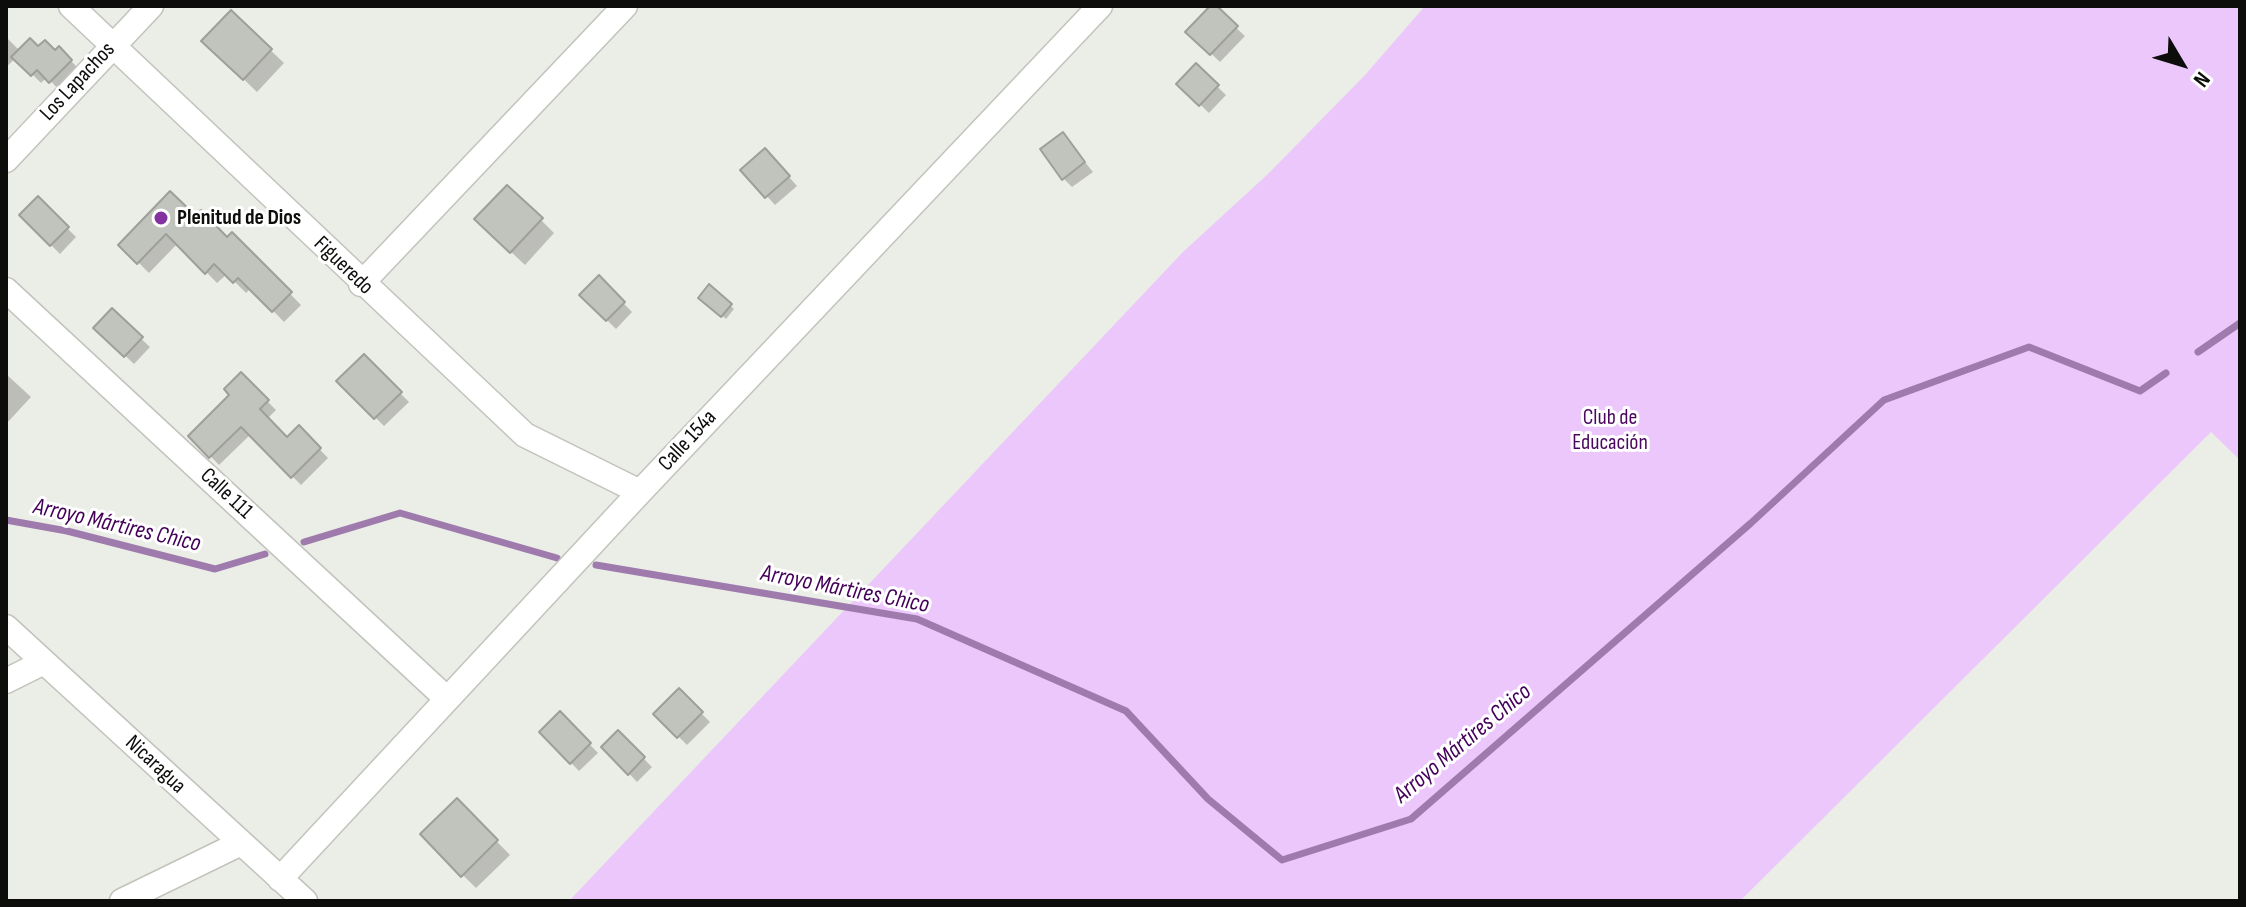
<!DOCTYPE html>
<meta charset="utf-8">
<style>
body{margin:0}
#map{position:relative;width:2246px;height:907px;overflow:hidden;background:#ebede7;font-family:"Sofia Sans Condensed",sans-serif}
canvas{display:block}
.frame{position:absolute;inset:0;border:8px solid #0d0d0b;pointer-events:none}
.north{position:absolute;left:2142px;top:24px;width:80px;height:80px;-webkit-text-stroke:6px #fff;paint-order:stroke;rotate:128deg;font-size:22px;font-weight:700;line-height:32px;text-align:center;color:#0d0d0b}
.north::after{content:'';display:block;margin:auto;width:28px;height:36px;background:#0d0d0b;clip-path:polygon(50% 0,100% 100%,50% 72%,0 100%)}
</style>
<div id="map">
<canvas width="2246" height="907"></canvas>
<div class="frame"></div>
<div class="north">N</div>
</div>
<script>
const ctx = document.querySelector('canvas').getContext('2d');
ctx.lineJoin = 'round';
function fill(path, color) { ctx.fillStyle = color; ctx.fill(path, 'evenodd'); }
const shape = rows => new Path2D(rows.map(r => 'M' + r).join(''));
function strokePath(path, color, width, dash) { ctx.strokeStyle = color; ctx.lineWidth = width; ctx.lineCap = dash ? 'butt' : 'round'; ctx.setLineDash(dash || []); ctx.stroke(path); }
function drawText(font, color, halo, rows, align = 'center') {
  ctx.font = font + ' "Sofia Sans Condensed",sans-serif'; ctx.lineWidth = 6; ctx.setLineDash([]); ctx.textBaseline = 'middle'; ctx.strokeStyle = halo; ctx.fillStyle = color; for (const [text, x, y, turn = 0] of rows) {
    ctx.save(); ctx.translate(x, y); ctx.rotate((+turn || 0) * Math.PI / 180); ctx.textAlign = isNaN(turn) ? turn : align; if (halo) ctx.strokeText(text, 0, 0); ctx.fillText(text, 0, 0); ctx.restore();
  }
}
const green = shape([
 [1425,6,2240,6,2240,460,2211,432,1740,901,569,901,1183,252,1269,173,1365,75]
]);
const shadow = shape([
 [1212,6,1245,36,1220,62,1188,31],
 [231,13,284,63,257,92,204,41],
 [6,37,20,51,38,49,55,53,59,49,80,70,59,90,47,77,41,83,16,58,6,67],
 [1196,66,1226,95,1209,113,1179,84],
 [1063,135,1093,172,1072,187,1063,178],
 [773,159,797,186,775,205,743,170],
 [38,199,76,237,60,254,21,215],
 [195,218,227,240,232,234,301,305,284,322,251,288,246,293,227,274,217,283,178,243,149,273,121,245],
 [541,220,554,233,525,265,490,232],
 [599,278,632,312,616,329,582,295],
 [709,287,734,309,726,319,701,297],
 [112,311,150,347,134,364,96,328],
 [364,357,409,402,384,426,339,381],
 [6,374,31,397,6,424],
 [241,375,276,410,267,419,288,440,299,428,328,458,301,485,251,434,219,465,191,436,232,395],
 [679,691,710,722,687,745,656,714],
 [560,714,598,753,579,771,541,732],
 [618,733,652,767,637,782,604,747],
 [457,801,510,855,476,888,422,835]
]);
const stream = shape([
 [2198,352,2240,323],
 [6,520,67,531,215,569,265,554],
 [304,542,400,513,557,558],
 [596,565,917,619,1126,711,1208,799,1282,860,1411,819,1751,523,1884,400,2029,347,2140,391,2166,373]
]);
const building = shape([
 [1210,6,1217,6,1238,26,1210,55,1185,32,1210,6],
 [231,10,272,49,243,80,201,41,231,10],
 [30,38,38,46,45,40,55,50,59,46,72,60,49,83,37,70,31,76,11,57,30,38],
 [1196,63,1219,85,1199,106,1176,84,1196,63],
 [1063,132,1085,162,1062,180,1040,149,1063,132],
 [765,148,790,176,765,198,740,170,765,148],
 [507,185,543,218,510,253,474,219,507,185],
 [170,191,195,215,201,210,227,237,232,232,292,292,272,312,238,278,233,283,214,264,205,274,166,234,137,264,118,245,170,191],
 [38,196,69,227,50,246,19,215,38,196],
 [599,275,625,302,606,321,579,295,599,275],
 [709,284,732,304,721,317,698,298,709,284],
 [112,308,143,337,124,357,93,328,112,308],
 [364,354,402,392,374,419,336,381,364,354],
 [241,372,269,400,260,409,287,437,299,425,321,448,291,478,241,427,209,458,188,436,229,395,224,389,241,372],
 [679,688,703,712,677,738,653,714,679,688],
 [560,711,591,743,570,764,539,732,560,711],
 [618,730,645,757,628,775,601,747,618,730],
 [457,798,498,840,461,877,420,834,457,798]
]);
const street = shape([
 [71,6,525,435,640,492],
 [6,160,151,6],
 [361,284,625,6],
 [6,290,447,699],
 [6,627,305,901],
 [6,681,44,662],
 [280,879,640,492,1100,6],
 [122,901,239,844]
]);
const markers = [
 [161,218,8,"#8532a1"]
];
const streetNames = [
 ["Los Lapachos",78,82,-47],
 ["Figueredo",343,266,44],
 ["Calle 154a",688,441,-47],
 ["Calle 111",226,494,43],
 ["Nicaragua",155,765,43]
];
const poiNames = [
 ["Plenitud de Dios",177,218]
];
const parkNames = [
 ["Club de",1610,418],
 ["Educación",1610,443]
];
const waterNames = [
 ["Arroyo Mártires Chico",117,526,13],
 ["Arroyo Mártires Chico",845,590,11],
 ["Arroyo Mártires Chico",1463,744,-40]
];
fill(green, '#ecc7fb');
fill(shadow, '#0003');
strokePath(stream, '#9f7bad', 7);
fill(building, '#c1c3bd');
strokePath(building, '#9d9f98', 2);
strokePath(street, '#c1c3bc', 27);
strokePath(street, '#fff', 24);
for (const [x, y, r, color] of markers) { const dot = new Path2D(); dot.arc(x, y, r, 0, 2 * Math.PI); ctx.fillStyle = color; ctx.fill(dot); strokePath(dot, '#fff', 3); }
drawText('22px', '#0d0d0b', '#fff', streetNames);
drawText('bold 22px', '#0d0d0b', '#fff', poiNames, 'left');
drawText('22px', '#4b075f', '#fff', parkNames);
drawText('italic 24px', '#440058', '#fff', waterNames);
</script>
